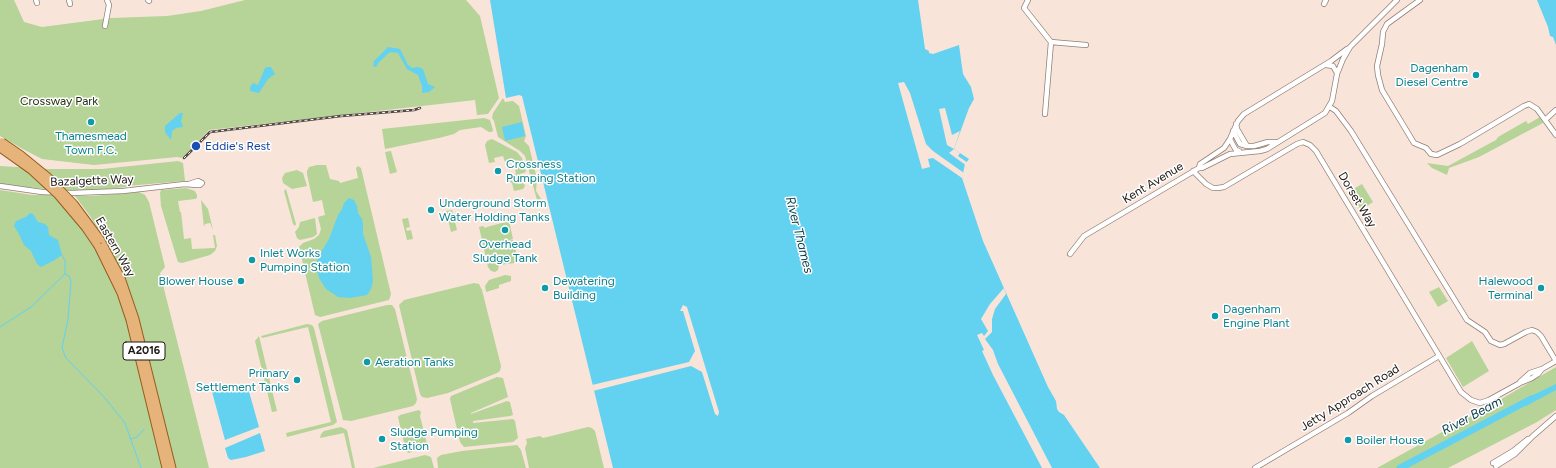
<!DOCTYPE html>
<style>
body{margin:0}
canvas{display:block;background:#f8e4d9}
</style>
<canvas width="1556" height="468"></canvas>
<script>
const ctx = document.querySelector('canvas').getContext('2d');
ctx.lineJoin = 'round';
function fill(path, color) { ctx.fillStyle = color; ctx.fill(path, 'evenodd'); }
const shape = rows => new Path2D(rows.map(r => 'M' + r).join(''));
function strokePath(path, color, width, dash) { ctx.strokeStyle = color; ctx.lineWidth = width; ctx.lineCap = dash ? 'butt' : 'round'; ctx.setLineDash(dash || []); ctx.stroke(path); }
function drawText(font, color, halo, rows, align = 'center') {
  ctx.font = font + ' Figtree,sans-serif'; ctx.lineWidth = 3; ctx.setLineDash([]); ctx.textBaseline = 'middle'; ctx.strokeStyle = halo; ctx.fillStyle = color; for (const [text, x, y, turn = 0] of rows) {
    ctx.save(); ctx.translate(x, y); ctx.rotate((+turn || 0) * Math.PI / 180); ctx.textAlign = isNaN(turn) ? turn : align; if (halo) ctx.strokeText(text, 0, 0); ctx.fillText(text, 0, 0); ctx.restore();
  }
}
const green = shape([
 [0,0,14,0,24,22,42,27,111,18,167,16,201,11,245,0,466,0,480,16,499,98,488,114,477,115,475,100,209,130,182,158,177,157,94,165,42,159,21,148,0,136],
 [503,98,505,102,513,101,519,106,526,136,524,141,529,146,537,179,536,191,541,199,537,200,525,156,520,151,498,137,494,121,492,118,493,113],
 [1540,117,1543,123,1479,157,1449,168,1447,175,1432,168,1427,163,1448,166,1496,140,1498,137,1526,121,1528,124],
 [484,118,490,120,493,130,492,132,489,132,481,127,460,130,454,134,439,138,385,149,382,129],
 [492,139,517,152,522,158,526,172,520,174,525,186,523,189,514,191,512,183,510,182,508,176,516,174,513,160,505,162,503,156,494,158,495,162,489,163,485,145,487,141],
 [391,151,397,172,390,174,385,152],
 [178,161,183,163,185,181,126,186,126,187,97,190,73,191,46,189,0,184,0,166,48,169,102,169],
 [317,165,326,165,330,179,339,181,340,183,358,178,356,168,358,166,361,168,391,294,389,300,320,317,315,315,299,247,303,243,314,239,319,235,321,229,318,217,325,215,322,200,313,202,307,174,307,171,309,167],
 [297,170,303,173,307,186,292,189,283,183,282,178,285,173],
 [1362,184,1373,202,1361,210,1350,191],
 [186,188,195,191,197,195,197,198,195,199,178,201,180,212,181,212,184,239,191,238,192,249,215,248,213,235,215,235,217,246,215,251,210,255,182,263,178,262,177,259,161,206,160,193,161,190],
 [286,189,296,224,295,226,293,224,284,191],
 [0,190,32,195,53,195,73,217,104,258,128,326,163,468,0,468],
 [139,192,145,195,149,202,165,267,160,273,209,468,175,468,133,301,124,276,110,249,90,216,75,196,92,196],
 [201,200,208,209,213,230,210,223,205,224,204,227],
 [452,210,457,230,451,232,446,211],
 [315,218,317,234,313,237,300,240,297,238,295,232,299,227,300,222],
 [408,218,410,227,406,228,407,231,411,230,413,239,407,240,402,219],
 [509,221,513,239,503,242,513,240,518,259,515,260,515,263,499,265,498,270,495,272,491,271,488,267,479,227,483,226,485,228,487,227],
 [505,275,511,276,511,281,499,285,499,288,486,292,485,286,489,280],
 [474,283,479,284,482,290,501,366,500,371,497,373,448,393,427,398,422,397,420,394,399,305,404,300],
 [1439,287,1448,301,1438,307,1429,292],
 [387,305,392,305,395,309,417,399,416,403,413,406,351,421,343,420,318,324,322,321],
 [307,324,312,325,314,328,337,422,333,425,287,437,286,433,331,422,308,327,262,338,261,336],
 [259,336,277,411,272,412,255,341],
 [1472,341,1489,371,1463,387,1446,358],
 [1556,367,1556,410,1537,422,1448,468,1377,468,1491,405],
 [497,377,503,378,508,397,471,413,471,414,507,401,510,402,513,415,510,416,473,421,473,423,513,419,515,421,518,438,513,442,464,447,460,442,450,399,451,396],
 [419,410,421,412,420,416,428,448,408,453,406,451,398,417,400,415],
 [341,427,347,430,355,468,352,468,344,433,320,438,321,434,324,431],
 [588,427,592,428,595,431,604,468,529,468,525,448,527,443,526,439,540,436,543,438],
 [517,445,521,450,526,468,438,468,437,458,441,455,462,451],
 [425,455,431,457,434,468,373,468]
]);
const water = shape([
 [490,0,918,0,925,49,929,51,929,53,933,54,959,45,963,74,971,87,974,99,969,108,954,149,969,159,965,164,962,178,983,241,1048,387,1056,401,1057,409,1059,412,1064,415,1100,468,613,468,522,96,519,95,506,98],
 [1537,0,1556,0,1556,45,1553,37,1550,36,1548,27],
 [388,47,400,49,408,65,412,68,418,67,423,69,428,84,435,87,429,92,422,93,422,86,418,75,407,69,398,53,390,52,379,62,376,67,373,66,374,61],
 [267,67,271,67,275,74,268,79,259,93,250,91,250,87,253,83,258,85,265,68],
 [180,113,183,113,181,121,183,127,176,128,172,131,171,140,165,132,165,126],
 [522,122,525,136,505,141,502,127],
 [349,198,354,200,357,206,358,213,362,219,363,224,363,234,371,257,373,281,371,289,367,295,350,298,338,297,326,289,319,278,316,266,318,257,329,239,338,215,342,209,344,203],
 [30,213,33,214,38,222,45,224,48,227,49,235,58,240,62,255,53,261,41,267,37,264,31,251,24,245,19,234,14,226,16,221,26,217],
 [1556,384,1556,390,1526,406,1523,400],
 [211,388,248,388,259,427,225,440],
 [260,433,265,451,246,457,231,460,228,458,225,448]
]);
const pier = shape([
 [904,82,910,93,926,144,933,151,964,173,962,178,933,158,928,159,930,167,922,169,898,83],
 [945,108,952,135,960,131,954,149,960,153,958,156,968,163,967,166,949,153,954,149,947,145,939,109],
 [1004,288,1006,294,995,309,992,319,992,332,985,339,993,350,998,364,1052,468,1042,468,993,375,982,351,984,350,977,335,982,333,984,336,988,331,981,319,990,304],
 [683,305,687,307,719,412,718,416,715,414,702,372,691,366,593,391,592,385,689,362,695,351,683,311,680,311]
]);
const stream = shape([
 [62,255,65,261,65,274,69,276,71,281,68,319,62,348,66,358,105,398,125,423,141,468],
 [0,327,31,307,65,274],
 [131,439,137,437,144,429]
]);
const river = shape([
 [1400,468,1531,399]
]);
const street = shape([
 [36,0,37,3],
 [69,0,70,4],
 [148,0,149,1],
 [1028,0,1024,8,1051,42,1086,45],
 [1420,0,1387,24,1383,32,1382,44,1377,66,1378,75,1382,90,1414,143,1426,148,1431,154,1437,155,1460,144,1524,106,1529,104,1537,109,1556,135],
 [1324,4,1326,0],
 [105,26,109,5,107,0],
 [1326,65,1333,66,1337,73],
 [1330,107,1336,111,1351,131,1467,320,1485,332,1491,341,1500,345,1504,344,1526,332,1532,330,1537,332,1541,336,1556,361],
 [1045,114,1051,42],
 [1545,120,1556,110],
 [1236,124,1237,129,1247,146,1254,146,1268,142,1276,142],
 [1233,131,1240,144,1247,146],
 [1230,139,1233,145,1236,150,1239,151],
 [1199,168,1200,164,1224,148,1230,139,1238,121,1244,114,1331,61,1347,49],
 [1193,171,1206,184,1213,188,1218,188,1224,187,1297,144,1303,142,1310,145,1316,151,1461,392,1471,400,1480,403,1489,400,1520,383,1532,378,1538,374,1542,369],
 [0,186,42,192,72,193,123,191,185,184,196,185,200,185,202,183,198,181,189,184],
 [1070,254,1084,236,1199,168,1202,168,1230,154,1260,151,1267,149,1325,113,1332,101,1337,74,1343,59,1350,47,1397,0],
 [1520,382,1530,373,1542,369,1556,361],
 [1493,463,1513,451,1528,439],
 [1496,466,1515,454,1533,436,1556,416],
 [1255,468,1348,413,1372,396,1439,356]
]);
const primary = shape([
 [100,239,121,278,135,319,172,468],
 [98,246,121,293,130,320,166,468]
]);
const rail = shape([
 [184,158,210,132,341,116,414,110,420,108]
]);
const primaryBridge = shape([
 [2,142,21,155,48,177,74,204,100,239],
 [0,148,31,170,58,195,85,227,98,246]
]);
const markers = [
 [1476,75,4,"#0f9aa8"],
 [91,122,4,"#0f9aa8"],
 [196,146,5,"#1a4fb4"],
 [498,171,4,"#0f9aa8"],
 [431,210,4,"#0f9aa8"],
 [505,230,4,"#0f9aa8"],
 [252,260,4,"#0f9aa8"],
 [241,281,4,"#0f9aa8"],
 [545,288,4,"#0f9aa8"],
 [1541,288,4,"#0f9aa8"],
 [1215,316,4,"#0f9aa8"],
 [367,362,4,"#0f9aa8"],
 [297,380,4,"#0f9aa8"],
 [382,439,4,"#0f9aa8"],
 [1348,440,4,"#0f9aa8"]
];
const shields = [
 [144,351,42]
];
const shieldNames = [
 ["A2016",144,351]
];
const cultureNames = [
 ["Dagenham",1468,68,"right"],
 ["Diesel Centre",1468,82,"right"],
 ["Thamesmead",91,136,"center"],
 ["Town F.C.",91,150,"center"],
 ["Crossness",506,164],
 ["Pumping Station",506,178],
 ["Underground Storm",439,203],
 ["Water Holding Tanks",439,217],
 ["Overhead",505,244,"center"],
 ["Sludge Tank",505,258,"center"],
 ["Inlet Works",260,253],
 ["Pumping Station",260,267],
 ["Blower House",233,281,"right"],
 ["Dewatering",553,281],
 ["Building",553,295],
 ["Halewood",1533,281,"right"],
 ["Terminal",1533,295,"right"],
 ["Dagenham",1223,309],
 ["Engine Plant",1223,323],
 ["Aeration Tanks",375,362],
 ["Primary",289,373,"right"],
 ["Settlement Tanks",289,387,"right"],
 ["Sludge Pumping",390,432],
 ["Station",390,446],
 ["Boiler House",1356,440]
];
const parkNames = [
 ["Crossway Park",59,101]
];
const transitNames = [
 ["Eddie's Rest",205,146]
];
const streetNames = [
 ["Bazalgette Way",92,181,-2],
 ["Kent Avenue",1153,183,-31],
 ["Dorset Way",1357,200,59],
 ["Eastern Way",115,247,60],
 ["Jetty Approach Road",1350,398,-32]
];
const waterNames = [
 ["River Thames",799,235,76],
 ["River Beam",1472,416,-28]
];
fill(green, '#b6d398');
fill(water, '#62d2f0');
fill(pier, '#f8e4d9');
strokePath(stream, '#62d2f0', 1);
strokePath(river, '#62d2f0', 7);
strokePath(street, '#917f75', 6);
strokePath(primary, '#955c1d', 9);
strokePath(street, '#fff', 4.5);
strokePath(primary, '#e6b47b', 7);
strokePath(rail, '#514741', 2.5);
strokePath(rail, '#fff', 1, [3]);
strokePath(primaryBridge, '#955c1d', 9, []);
strokePath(primaryBridge, '#e6b47b', 7);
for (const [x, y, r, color] of markers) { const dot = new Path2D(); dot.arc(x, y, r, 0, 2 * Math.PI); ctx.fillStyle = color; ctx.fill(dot); strokePath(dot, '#fff', 1.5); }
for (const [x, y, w] of shields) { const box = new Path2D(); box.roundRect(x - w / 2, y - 9, w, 18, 3); ctx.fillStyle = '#fff'; ctx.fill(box); strokePath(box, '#1d1612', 1); }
drawText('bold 11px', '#1d1612', null, shieldNames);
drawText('12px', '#0d838f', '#fff', cultureNames, 'left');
drawText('12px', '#223111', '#fff', parkNames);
drawText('12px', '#164399', '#fff', transitNames, 'left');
drawText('12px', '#1d1612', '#fff', streetNames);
drawText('italic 13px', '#093e4a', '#fff', waterNames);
</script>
